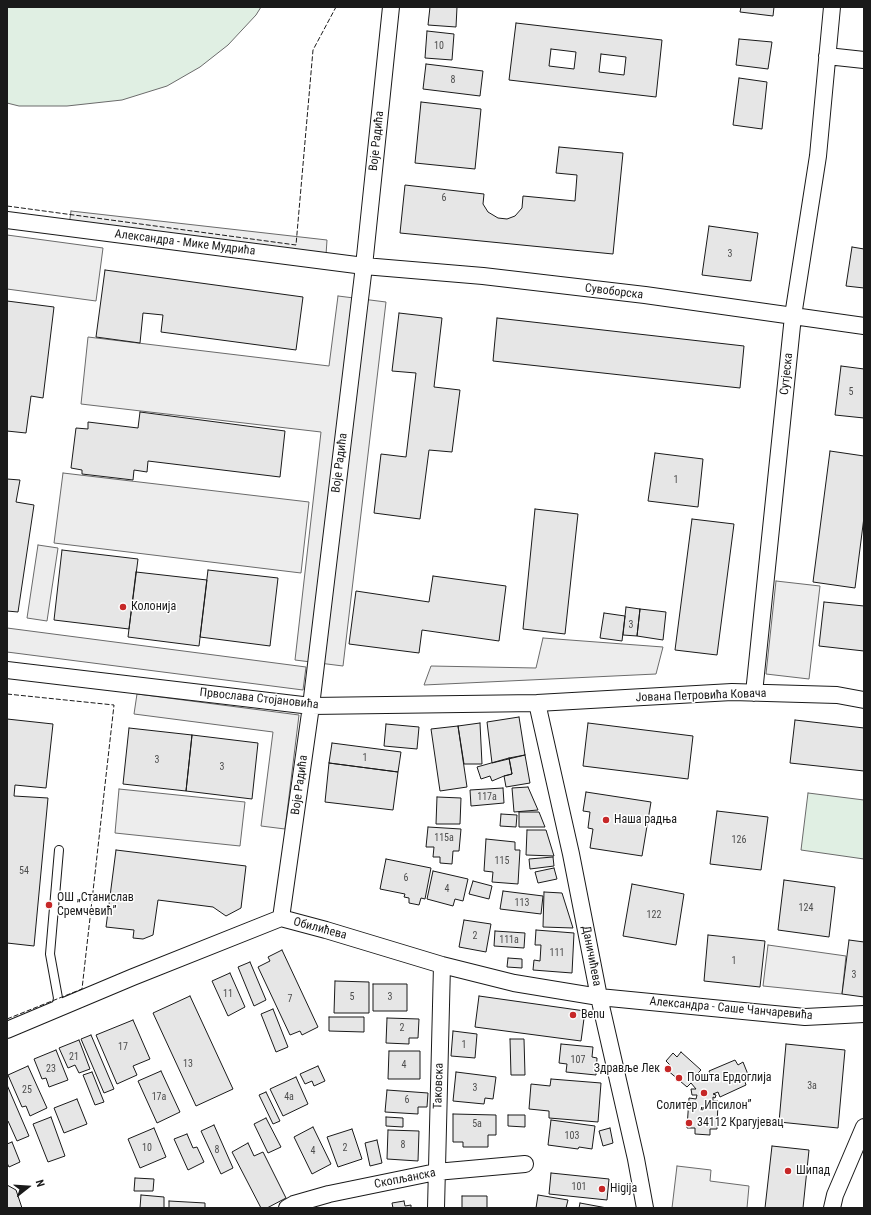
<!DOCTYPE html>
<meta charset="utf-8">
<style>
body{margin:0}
#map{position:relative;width:871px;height:1215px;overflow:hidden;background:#fff;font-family:"Roboto Condensed",sans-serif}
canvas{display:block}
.frame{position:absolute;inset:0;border:8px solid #1a1a1a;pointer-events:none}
.north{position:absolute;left:8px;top:1167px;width:40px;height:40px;-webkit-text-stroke:3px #fff;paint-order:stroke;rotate:73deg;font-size:11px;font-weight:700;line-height:16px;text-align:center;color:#1a1a1a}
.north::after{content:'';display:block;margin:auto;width:14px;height:18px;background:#1a1a1a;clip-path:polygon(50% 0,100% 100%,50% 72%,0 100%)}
</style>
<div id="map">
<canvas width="871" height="1215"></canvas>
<div class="frame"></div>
<div class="north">N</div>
</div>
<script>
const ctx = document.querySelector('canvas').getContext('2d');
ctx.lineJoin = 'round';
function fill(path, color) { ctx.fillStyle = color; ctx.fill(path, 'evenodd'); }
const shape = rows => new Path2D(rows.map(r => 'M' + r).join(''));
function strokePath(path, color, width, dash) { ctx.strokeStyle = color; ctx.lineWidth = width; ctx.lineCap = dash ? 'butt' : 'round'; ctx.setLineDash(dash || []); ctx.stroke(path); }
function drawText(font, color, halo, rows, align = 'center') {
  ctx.font = font + ' "Roboto Condensed",sans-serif'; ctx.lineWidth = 3; ctx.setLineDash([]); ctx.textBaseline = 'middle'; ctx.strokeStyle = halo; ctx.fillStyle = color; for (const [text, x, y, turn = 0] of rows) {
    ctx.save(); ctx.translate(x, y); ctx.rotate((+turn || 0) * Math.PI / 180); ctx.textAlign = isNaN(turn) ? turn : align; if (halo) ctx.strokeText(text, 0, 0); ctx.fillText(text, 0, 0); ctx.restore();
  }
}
const green = shape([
 [7,7,261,7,256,15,228,45,200,67,167,86,122,100,67,106,19,106,7,103,7,7],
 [808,793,864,800,864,859,801,850,808,793]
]);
const parking = shape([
 [71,211,327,240,326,255,69,226,71,211],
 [7,235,103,248,96,301,7,289,7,235],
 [338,296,386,302,343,666,295,660,321,432,81,404,88,337,329,366,338,296],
 [63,473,309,502,301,573,54,543,63,473],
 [38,545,58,548,47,621,27,618,38,545],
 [776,581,820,586,809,679,766,674,776,581],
 [7,628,306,667,303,690,7,652,7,628],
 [543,638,663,647,656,674,424,685,431,666,536,668,543,638],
 [137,694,299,715,285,829,261,826,273,732,134,714,137,694],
 [119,789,245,802,240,846,115,833,119,789],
 [768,945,846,956,842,994,763,986,768,945],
 [677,1166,711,1170,710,1181,749,1186,747,1208,672,1208,677,1166]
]);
const building = shape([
 [430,7,457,7,456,27,428,25,430,7],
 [741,7,774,7,773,16,740,12,741,7],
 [516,23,662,40,656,97,509,80,516,23],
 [551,49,576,52,574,69,549,66,551,49],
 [601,54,626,57,624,75,599,72,601,54],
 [427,31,454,34,452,60,425,58,427,31],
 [739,39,772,42,768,69,736,65,739,39],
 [426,64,483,71,480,96,423,89,426,64],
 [739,78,767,82,762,129,733,125,739,78],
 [421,102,481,109,475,169,415,163,421,102],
 [559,147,623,153,613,254,400,233,405,185,484,194,483,204,488,212,498,218,507,219,515,216,522,208,523,196,575,201,577,175,556,173,559,147],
 [709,226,758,233,751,281,702,275,709,226],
 [852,247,864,249,864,288,846,286,852,247],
 [105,270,303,297,296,350,161,332,163,315,143,313,140,343,96,337,105,270],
 [7,301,54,307,43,398,31,396,26,433,7,431,7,301],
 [399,313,442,318,434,387,460,390,452,452,429,450,420,519,374,513,381,454,406,457,416,373,392,371,399,313],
 [497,318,744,346,740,388,493,361,497,318],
 [841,366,864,369,864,418,835,415,841,366],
 [140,412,285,431,280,477,148,461,147,472,134,470,133,480,82,474,82,470,71,468,76,428,88,429,88,422,138,428,140,412],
 [830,451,864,456,864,517,855,588,813,582,830,451],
 [655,453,703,459,698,507,648,501,655,453],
 [7,479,20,480,16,502,34,505,18,612,7,611,7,479],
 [535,509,578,514,565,634,523,629,535,509],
 [692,519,734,524,717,655,675,650,692,519],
 [62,550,138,559,129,629,54,620,62,550],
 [208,570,278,578,270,646,200,637,208,570],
 [136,572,207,580,199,646,128,637,136,572],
 [433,576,506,586,499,641,422,630,419,653,349,644,356,591,429,602,433,576],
 [824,602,864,606,864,651,819,646,824,602],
 [626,607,640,609,637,636,623,635,626,607],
 [640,609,666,612,663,640,637,636,640,609],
 [604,613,625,616,622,641,600,638,604,613],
 [519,717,525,755,492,763,487,722,519,717],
 [7,719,53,724,46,788,15,785,14,796,48,798,34,946,7,943,7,719],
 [795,720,864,728,864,771,790,763,795,720],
 [480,723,482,764,464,764,458,726,480,723],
 [588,723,693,736,688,779,583,766,588,723],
 [386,724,419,727,417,749,384,746,386,724],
 [458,726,467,787,440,791,431,729,458,726],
 [129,728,192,735,186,791,123,784,129,728],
 [192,735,258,743,252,799,186,791,192,735],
 [332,743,401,752,398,772,329,763,332,743],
 [525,755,530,783,506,787,504,776,512,774,509,758,525,755],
 [509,758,512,774,504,776,492,781,490,776,481,779,477,767,509,758],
 [329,763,398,772,393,810,325,802,329,763],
 [528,787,538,810,514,812,512,788,528,787],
 [503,788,504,803,471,806,470,790,503,788],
 [586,792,651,802,642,856,590,848,593,829,588,828,590,812,583,811,586,792],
 [437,797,461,798,460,824,436,824,437,797],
 [717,811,768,817,761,870,710,864,717,811],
 [519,812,539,812,545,827,519,827,519,812],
 [501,814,517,815,516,827,500,826,501,814],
 [428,827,461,829,459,851,453,851,452,864,440,863,440,857,433,857,434,847,426,847,428,827],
 [527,830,546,830,554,856,526,855,527,830],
 [486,839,515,842,515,850,520,850,518,884,492,882,493,872,484,871,486,839],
 [116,850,246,866,241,908,226,916,213,907,158,900,153,935,143,939,133,938,134,930,106,927,116,850],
 [553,857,554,866,530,869,529,859,553,857],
 [386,859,431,868,425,899,421,898,419,905,409,903,409,898,404,897,405,894,380,889,386,859],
 [554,868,557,879,538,883,535,872,554,868],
 [433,871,468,879,463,901,455,899,453,906,427,899,433,871],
 [784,880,835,887,829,937,778,930,784,880],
 [473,881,492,886,489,899,469,894,473,881],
 [632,884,684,894,676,945,623,936,632,884],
 [503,891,543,896,541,914,500,909,503,891],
 [544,892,562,893,573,928,543,927,544,892],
 [464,920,491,924,486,952,459,947,464,920],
 [536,930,574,933,572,973,533,970,534,960,540,961,541,945,535,945,536,930],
 [495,931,525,933,524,948,494,946,495,931],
 [708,935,765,941,760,987,704,981,708,935],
 [849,940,864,942,864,997,842,994,849,940],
 [282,950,318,1027,302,1035,300,1031,290,1035,258,967,270,961,268,957,282,950],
 [508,958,522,959,522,968,507,967,508,958],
 [250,962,266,1000,254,1006,238,967,250,962],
 [230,973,245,1007,228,1016,212,981,230,973],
 [335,981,369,982,369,1013,334,1013,335,981],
 [373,984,407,984,407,1011,373,1011,373,984],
 [190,996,233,1089,196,1106,153,1013,190,996],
 [479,996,585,1011,581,1041,475,1027,479,996],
 [273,1009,288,1047,276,1052,261,1014,273,1009],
 [329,1017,364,1017,364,1032,329,1031,329,1017],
 [387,1018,419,1019,418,1038,409,1038,409,1044,386,1043,387,1018],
 [133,1020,150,1059,133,1066,137,1075,117,1084,96,1035,133,1020],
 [453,1031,477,1034,475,1058,451,1056,453,1031],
 [91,1035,114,1089,104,1093,81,1039,91,1035],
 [510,1039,524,1039,525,1075,511,1075,510,1039],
 [79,1040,90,1069,79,1073,75,1065,68,1068,59,1048,79,1040],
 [561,1044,593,1047,592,1057,597,1058,596,1075,566,1072,567,1064,559,1063,561,1044],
 [786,1044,845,1050,838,1128,779,1122,786,1044],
 [56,1050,68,1080,49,1087,46,1078,42,1079,34,1059,56,1050],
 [389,1051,420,1051,420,1079,388,1079,389,1051],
 [681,1052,701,1070,697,1074,702,1078,711,1076,709,1071,735,1060,738,1065,743,1062,749,1077,744,1079,746,1085,720,1097,718,1092,713,1094,716,1095,715,1098,713,1097,713,1101,718,1101,717,1129,710,1129,710,1135,695,1134,695,1128,687,1128,689,1098,696,1099,697,1095,692,1095,691,1089,696,1089,691,1083,687,1087,666,1069,670,1065,666,1061,673,1053,677,1057,681,1052],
 [28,1066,47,1108,30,1116,26,1106,22,1107,8,1075,28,1066],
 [318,1066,325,1081,314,1086,312,1081,305,1084,300,1074,318,1066],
 [161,1071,180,1112,157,1123,138,1081,161,1071],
 [92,1072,104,1102,95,1105,83,1075,92,1072],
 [456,1072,496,1077,493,1099,485,1098,484,1104,453,1101,456,1072],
 [296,1077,308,1104,283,1116,270,1089,296,1077],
 [551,1079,601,1083,598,1122,549,1118,549,1111,529,1109,531,1084,550,1086,551,1079],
 [7,1085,29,1136,17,1141,8,1121,7,1121,7,1085],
 [387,1090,428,1093,427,1107,418,1107,418,1114,385,1112,387,1090],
 [266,1092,280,1121,273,1124,259,1095,266,1092],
 [77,1099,87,1124,64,1133,54,1108,77,1099],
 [453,1114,496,1115,496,1135,488,1135,488,1147,463,1147,463,1142,453,1142,453,1114],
 [508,1115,525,1115,525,1127,508,1126,508,1115],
 [51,1117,65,1156,48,1162,33,1124,51,1117],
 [386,1117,403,1118,403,1127,386,1126,386,1117],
 [266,1118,281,1147,268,1153,254,1124,266,1118],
 [551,1120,595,1126,592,1149,579,1147,578,1149,548,1145,551,1120],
 [214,1125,233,1168,221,1174,201,1131,214,1125],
 [313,1127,331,1164,312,1174,294,1137,313,1127],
 [154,1128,166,1157,140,1168,128,1139,154,1128],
 [610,1128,613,1143,603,1146,599,1131,610,1128],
 [352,1129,362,1159,338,1167,327,1137,352,1129],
 [388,1130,419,1131,418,1161,387,1159,388,1130],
 [187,1134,193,1148,197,1147,204,1162,188,1170,174,1139,187,1134],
 [377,1140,382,1163,370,1166,365,1143,377,1140],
 [12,1142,20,1162,9,1167,7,1163,7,1144,12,1142],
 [248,1143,254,1156,263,1152,286,1198,267,1208,261,1208,232,1152,248,1143],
 [772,1146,809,1150,803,1208,765,1208,772,1146],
 [551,1173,609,1179,607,1200,549,1194,551,1173],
 [135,1178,154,1179,153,1191,134,1191,135,1178],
 [7,1185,16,1190,22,1208,7,1208,7,1185],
 [141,1195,164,1197,164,1208,140,1208,141,1195],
 [538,1195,568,1200,566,1208,536,1208,538,1195],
 [462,1196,487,1196,487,1208,462,1208,462,1196],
 [169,1201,205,1203,205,1208,169,1208,169,1201],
 [404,1201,405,1206,411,1205,411,1208,393,1208,392,1203,404,1201],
 [580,1203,607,1208,579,1208,580,1203]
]);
const service = shape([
 [56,1009,58,998,50,954,59,850]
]);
const minor = shape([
 [827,56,864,60],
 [7,220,364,266,483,276,645,295,864,326],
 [7,670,311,706,537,703,732,692,837,695,864,700],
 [754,693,793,316,818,156,832,7],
 [537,703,571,854,599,997,636,1159,645,1208],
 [281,918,311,706,364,266,391,7],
 [7,1030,133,977,281,918,326,930,442,965,514,983,599,997,805,1017,864,1014],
 [287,1208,294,1204,329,1194,436,1172,525,1164],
 [436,1208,442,965],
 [832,1208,835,1195,864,1127]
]);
const fence = shape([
 [7,206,296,245,313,50,336,7],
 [7,694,114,705,82,989,7,1019]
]);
const markers = [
 [123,607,4,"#c62828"],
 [606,820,4,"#c62828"],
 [49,905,4,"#c62828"],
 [573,1015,4,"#c62828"],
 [668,1069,4,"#c62828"],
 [679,1078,4,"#c62828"],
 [704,1093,4,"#c62828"],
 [689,1123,4,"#c62828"],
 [788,1171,4,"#c62828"],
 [602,1189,4,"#c62828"]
];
const numberNames = [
 ["10",439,46],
 ["8",453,80],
 ["6",444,198],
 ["3",730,254],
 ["5",851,392],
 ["1",676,480],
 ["3",631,625],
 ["1",365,758],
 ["3",157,760],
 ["3",222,767],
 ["117a",487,797],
 ["115a",444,838],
 ["126",739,840],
 ["115",502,861],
 ["54",24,871],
 ["6",406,878],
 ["4",447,889],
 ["113",522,903],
 ["124",806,908],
 ["122",654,915],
 ["2",475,936],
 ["111a",509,940],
 ["111",557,953],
 ["1",734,961],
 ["3",854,975],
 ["11",228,994],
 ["5",352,997],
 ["3",390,997],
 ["7",290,999],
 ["2",402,1028],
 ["1",464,1045],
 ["17",123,1047],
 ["21",74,1057],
 ["107",578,1060],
 ["13",188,1064],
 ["4",404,1065],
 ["23",51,1069],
 ["3a",812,1086],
 ["3",475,1088],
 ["25",27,1090],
 ["17a",159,1097],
 ["4a",289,1097],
 ["6",407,1100],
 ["5a",477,1124],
 ["103",572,1136],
 ["8",403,1145],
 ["10",147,1148],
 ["2",345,1148],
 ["8",217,1150],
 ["4",313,1151],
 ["101",579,1187]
];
const streetNames = [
 ["Воје Радића",377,141,-84],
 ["Александра - Мике Мудрића",185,243,7],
 ["Сувоборска",614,292,7],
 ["Сутјеска",787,374,-84],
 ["Воје Радића",340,463,-83],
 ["Јована Петровића Ковача",701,696,-2],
 ["Првослава Стојановића",259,699,6],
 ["Воје Радића",300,785,-82],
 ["Обилићева",320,929,15],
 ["Даничићева",591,956,79],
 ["Александра - Саше Чанчаревића",731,1009,5],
 ["Таковска",439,1086,-88],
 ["Скопљанска",405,1179,-11]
];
const poiNames = [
 ["Колонија",131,607],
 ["Наша радња",614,820],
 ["ОШ „Станислав",57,898],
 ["Сремчевић”",57,912],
 ["Benu",581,1015],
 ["Здравље Лек",660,1069,"right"],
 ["Пошта Ердоглија",687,1078],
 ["Солитер „Ипсилон”",704,1106,"center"],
 ["34112 Крагујевац",697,1123],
 ["Шипад",796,1171],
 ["Higija",610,1189]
];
fill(green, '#e0efe3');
strokePath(green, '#6a6a6a', 1);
fill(parking, '#ededed');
strokePath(parking, '#6a6a6a', 1);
fill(building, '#e6e6e6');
strokePath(building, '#1a1a1a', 1);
strokePath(service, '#1a1a1a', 10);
strokePath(minor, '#1a1a1a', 18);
strokePath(service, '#fff', 8);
strokePath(minor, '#fff', 16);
strokePath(fence, '#1a1a1a', 1, [5, 2]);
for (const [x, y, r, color] of markers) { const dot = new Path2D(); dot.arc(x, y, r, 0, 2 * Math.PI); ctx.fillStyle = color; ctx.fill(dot); strokePath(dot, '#fff', 1.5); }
drawText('10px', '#4d4d4d', null, numberNames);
drawText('12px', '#1a1a1a', '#fff', streetNames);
drawText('12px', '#1a1a1a', '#fff', poiNames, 'left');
</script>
